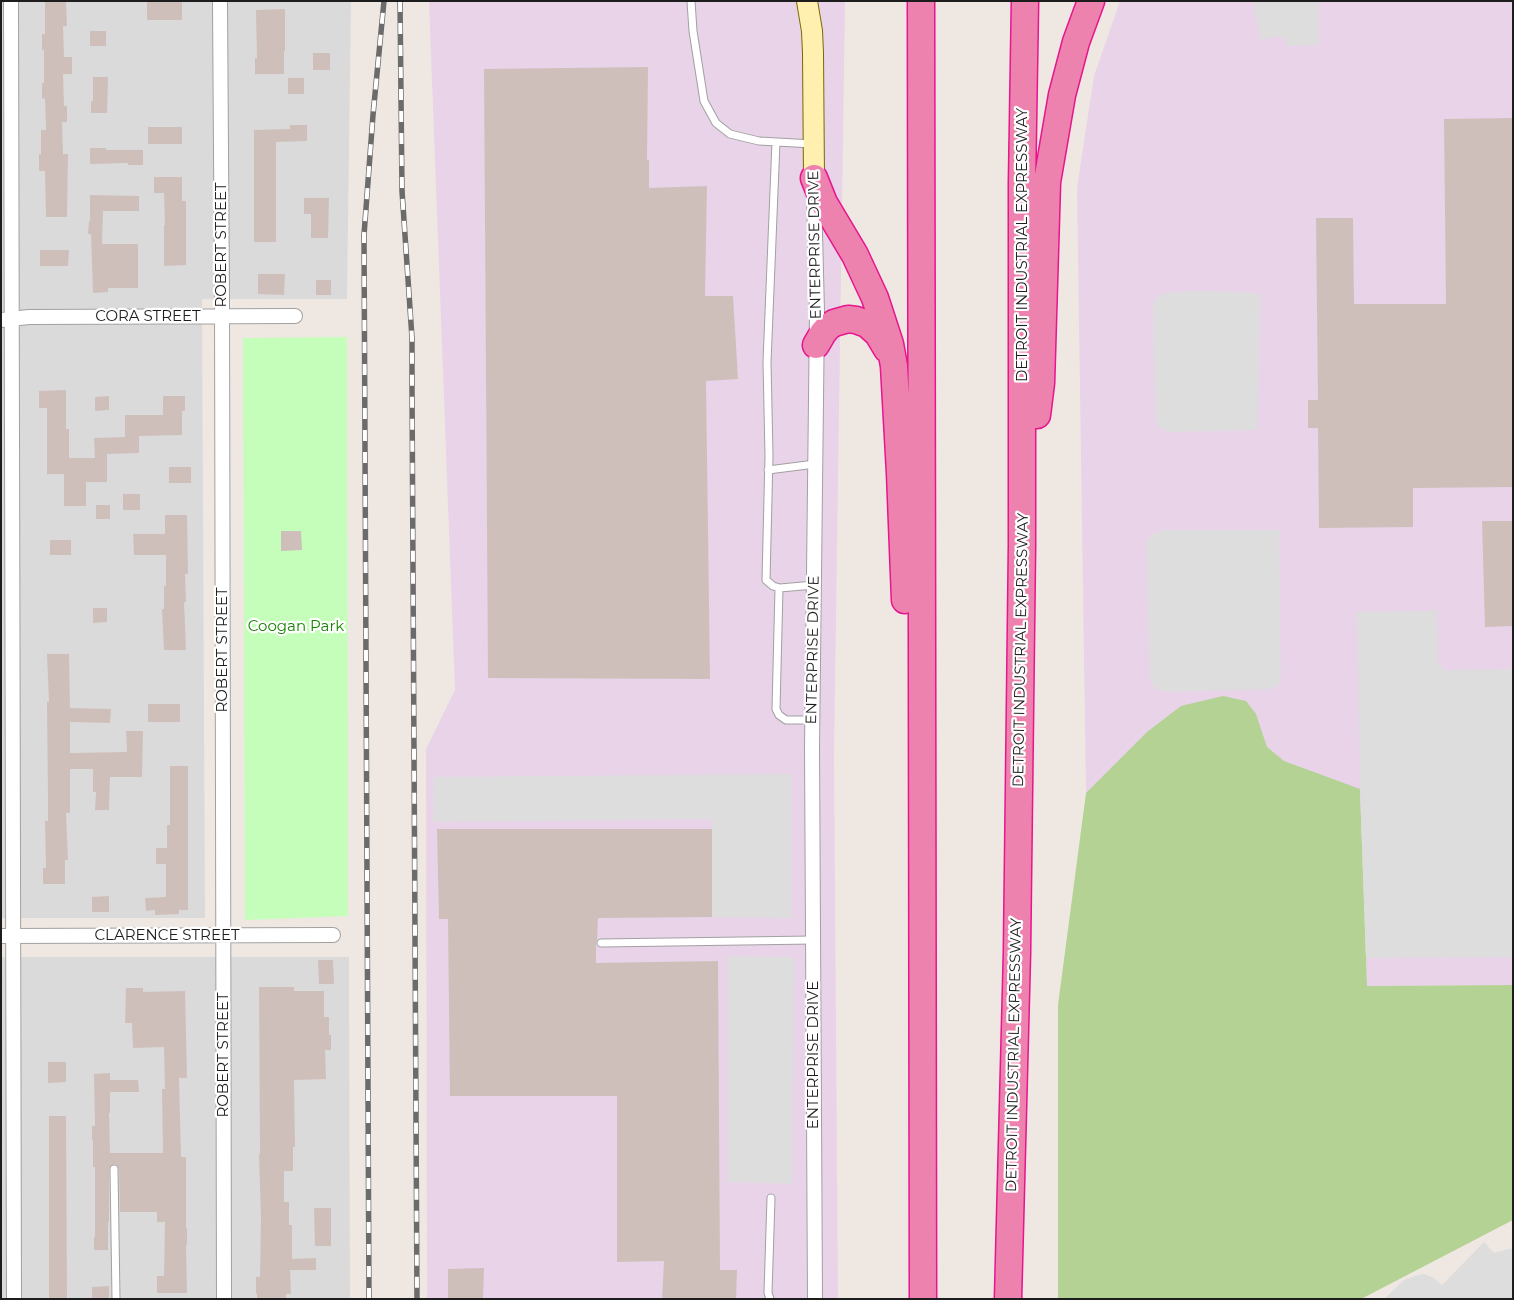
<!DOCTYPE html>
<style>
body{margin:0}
#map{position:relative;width:1514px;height:1300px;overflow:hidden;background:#efe8e2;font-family:Montserrat,sans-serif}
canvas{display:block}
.frame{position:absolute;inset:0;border:2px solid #1d1d1d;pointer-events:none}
</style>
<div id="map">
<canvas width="1514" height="1300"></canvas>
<div class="frame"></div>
</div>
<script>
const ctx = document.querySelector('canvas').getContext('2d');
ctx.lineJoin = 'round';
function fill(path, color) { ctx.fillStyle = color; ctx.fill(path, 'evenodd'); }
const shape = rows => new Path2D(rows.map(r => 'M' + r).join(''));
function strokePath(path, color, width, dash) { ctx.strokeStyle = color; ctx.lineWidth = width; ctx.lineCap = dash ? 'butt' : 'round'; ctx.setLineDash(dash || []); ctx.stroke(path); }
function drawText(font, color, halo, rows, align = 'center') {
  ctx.font = font + ' Montserrat,sans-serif'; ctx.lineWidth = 4.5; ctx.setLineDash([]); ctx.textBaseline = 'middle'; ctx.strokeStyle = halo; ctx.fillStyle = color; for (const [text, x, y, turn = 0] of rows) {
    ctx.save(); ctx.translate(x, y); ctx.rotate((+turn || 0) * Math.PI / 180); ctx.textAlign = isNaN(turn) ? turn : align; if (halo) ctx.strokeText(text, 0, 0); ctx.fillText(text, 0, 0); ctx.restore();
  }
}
const residential = shape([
 [1,1,351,1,347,299,202,299,205,918,1,918],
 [1,957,349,957,350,1299,1,1299]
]);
const industrial = shape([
 [429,1,845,1,834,755,838,1299,427,1299,426,749,455,690],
 [1120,1,1513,1,1513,985,1367,986,1360,790,1086,793,1077,188,1094,76]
]);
const forest = shape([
 [1223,696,1246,701,1256,714,1267,747,1284,761,1360,789,1367,986,1513,985,1513,1220,1361,1299,1058,1299,1058,1005,1086,793,1147,732,1181,706]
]);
const park = shape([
 [347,337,348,916,245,920,243,338]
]);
const parking = shape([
 [1254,1,1319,1,1319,45,1288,46,1283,38,1275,36,1261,40,1254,10],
 [1189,291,1238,292,1261,294,1257,430,1168,432,1159,427,1155,418,1153,307,1155,299,1164,293],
 [1162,530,1280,530,1279,541,1281,676,1279,685,1270,689,1170,692,1157,690,1150,681,1146,544,1151,535],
 [1437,611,1438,663,1445,670,1513,669,1513,957,1366,958,1360,789,1357,612],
 [792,774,792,918,712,917,712,819,433,822,434,777],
 [727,956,794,957,792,1184,727,1182],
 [1484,1242,1494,1253,1513,1248,1513,1299,1384,1299,1404,1280,1415,1276,1424,1274,1434,1278,1442,1285]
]);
const building = shape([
 [45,1,66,1,67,26,63,26,64,57,72,57,72,74,63,74,64,106,67,106,67,122,62,122,63,154,68,154,67,217,46,217,45,171,39,171,39,154,41,154,41,130,46,130,45,98,42,99,42,83,44,83,44,50,42,50,42,34,45,34],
 [147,1,182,1,182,20,147,20],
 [285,9,285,51,284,51,284,74,255,74,255,58,257,58,256,10],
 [90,31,106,31,106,46,90,46],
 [313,53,330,53,330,70,313,70],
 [648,67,647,160,649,160,649,188,707,186,705,296,733,296,738,379,706,381,710,679,488,678,484,69],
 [93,77,108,77,107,113,91,113,91,101,93,101],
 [288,78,304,78,304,94,288,94],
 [1513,118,1513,487,1413,488,1413,527,1319,528,1318,428,1308,428,1308,400,1318,400,1316,218,1353,218,1354,304,1446,304,1444,119],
 [290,125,307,125,307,141,276,142,276,242,254,242,254,130,290,129],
 [148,127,182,127,182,144,148,144],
 [90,148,106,148,106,150,143,150,143,165,128,165,128,163,90,164],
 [154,177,182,177,182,201,186,201,186,265,164,266,164,225,165,225,164,193,154,193],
 [90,195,139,196,139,211,103,211,102,244,138,244,138,288,108,288,108,292,93,293,91,234,88,234,89,221,90,221],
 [304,198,329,198,328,238,311,238,311,214,304,214],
 [40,250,69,250,68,266,40,266],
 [258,274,285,274,284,295,258,294],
 [316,280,331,280,331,295,316,295],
 [66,390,66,429,69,429,69,458,95,458,94,438,125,437,125,415,163,415,163,396,185,396,185,411,182,411,182,435,139,436,139,453,107,454,107,482,86,482,86,506,64,506,64,474,47,474,47,408,39,408,39,391],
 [109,396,109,410,95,411,95,397],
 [169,467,191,467,191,483,169,483],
 [123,494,140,494,140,510,123,510],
 [96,505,110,505,110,519,96,519],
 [165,515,187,515,188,574,185,574,186,602,184,602,186,650,164,650,162,609,164,609,164,586,166,586,166,555,134,555,133,534,165,534],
 [1482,521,1513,521,1513,626,1485,627],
 [281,531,301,531,302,550,281,551],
 [50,540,71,540,71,555,50,555],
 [93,608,107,608,107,622,93,623],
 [47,654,69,654,70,708,111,709,110,723,70,722,70,753,127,752,126,731,143,731,142,777,110,777,109,810,95,810,96,792,93,792,93,769,70,769,70,813,66,813,68,860,65,860,65,884,43,884,43,868,46,868,45,821,48,821,48,797,47,702,49,702],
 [148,704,180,704,180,722,148,722],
 [170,766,188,766,188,910,179,910,179,914,155,915,155,910,146,911,145,898,166,897,166,864,156,864,156,848,167,848,167,825,170,825],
 [437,829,712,829,712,917,598,918,597,940,596,943,596,963,718,961,720,1270,737,1270,736,1299,662,1299,664,1261,617,1262,617,1096,450,1096,448,919,439,919],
 [109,896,109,912,92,912,92,897],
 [318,960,333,960,334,984,319,984],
 [259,987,294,987,294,991,324,991,324,1017,329,1017,329,1035,331,1035,331,1050,325,1050,326,1079,294,1080,295,1147,293,1147,293,1171,284,1171,284,1202,289,1202,289,1225,292,1225,292,1259,316,1258,316,1270,290,1270,291,1294,286,1294,286,1299,257,1299,257,1294,256,1294,256,1277,260,1277,261,1218,259,1154,260,1154],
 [126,988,143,988,143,992,185,991,187,1078,179,1078,181,1157,186,1157,186,1228,187,1228,187,1245,186,1245,187,1293,157,1293,157,1276,164,1276,165,1222,157,1222,157,1212,120,1212,119,1169,116,1164,111,1165,109,1169,109,1222,108,1222,108,1250,94,1250,94,1237,95,1237,95,1167,93,1167,93,1140,92,1140,92,1126,95,1126,94,1074,110,1073,110,1080,138,1080,139,1092,110,1092,110,1113,109,1113,110,1153,163,1153,162,1089,165,1089,164,1047,133,1048,132,1023,125,1023],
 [48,1062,66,1062,66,1082,48,1083],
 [49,1116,66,1116,67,1299,49,1299],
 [314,1208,331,1208,331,1246,315,1246],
 [484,1268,483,1299,448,1299,448,1269],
 [109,1286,109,1299,92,1299,92,1287]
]);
const service = shape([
 [691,1,693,31,704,101,716,123,730,134,759,141,813,144],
 [776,142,767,362,769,456,766,580,773,586,780,588,814,585],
 [768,470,815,464],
 [779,588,776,709,779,715,786,720,812,720],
 [601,943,813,940],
 [114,1169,116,1299],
 [770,1299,768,1293,771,1198]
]);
const minor = shape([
 [11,1,14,1299],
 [220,1,222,301,224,1299],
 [814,195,817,312,812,748,815,1299],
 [1,320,29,317,295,316],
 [1,936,333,935]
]);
const secondary = shape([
 [807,1,812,31,813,53,814,178]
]);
const motorway = shape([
 [921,1,923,1299],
 [814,178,824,203,855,255,875,298,890,344,894,366,900,473,905,600],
 [816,345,823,333,828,327,834,323,848,319,856,320,867,324,878,334,887,349],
 [1037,415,1041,383,1047,182,1062,95,1076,42,1091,1],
 [1008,1299,1017,952,1022,545,1022,183,1025,1]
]);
const rail = shape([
 [400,1,402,191,412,338,412,387,417,1299],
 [369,1299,364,235,373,115,384,1]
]);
const streetNames = [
 ["ROBERT STREET",222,245,-90],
 ["ENTERPRISE DRIVE",815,245,-91],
 ["DETROIT INDUSTRIAL EXPRESSWAY",1023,245,-90],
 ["CORA STREET",148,317],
 ["ROBERT STREET",223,650,-90],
 ["ENTERPRISE DRIVE",813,650,-89],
 ["DETROIT INDUSTRIAL EXPRESSWAY",1021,650,-89],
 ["CLARENCE STREET",167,936],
 ["ROBERT STREET",224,1055,-90],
 ["ENTERPRISE DRIVE",814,1055,-90],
 ["DETROIT INDUSTRIAL EXPRESSWAY",1014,1055,-89]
];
const parkNames = [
 ["Coogan Park",296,627]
];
fill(residential, '#dbdada');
fill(industrial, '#e8d3e9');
fill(forest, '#b4d293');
fill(park, '#c5feba');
fill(parking, '#ddd');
fill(building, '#cfbfbb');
strokePath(service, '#a1a1a1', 9);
strokePath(minor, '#a1a1a1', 16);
strokePath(secondary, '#786900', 22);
strokePath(motorway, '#e7158e', 29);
strokePath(service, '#fff', 7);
strokePath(minor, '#fff', 14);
strokePath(secondary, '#fff0b0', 20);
strokePath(motorway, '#ee82af', 26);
strokePath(rail, '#6b6b6b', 5.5);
strokePath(rail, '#fff', 4, [11]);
drawText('15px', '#1d1d1d', '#fff', streetNames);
drawText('15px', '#168402', '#fff', parkNames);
</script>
